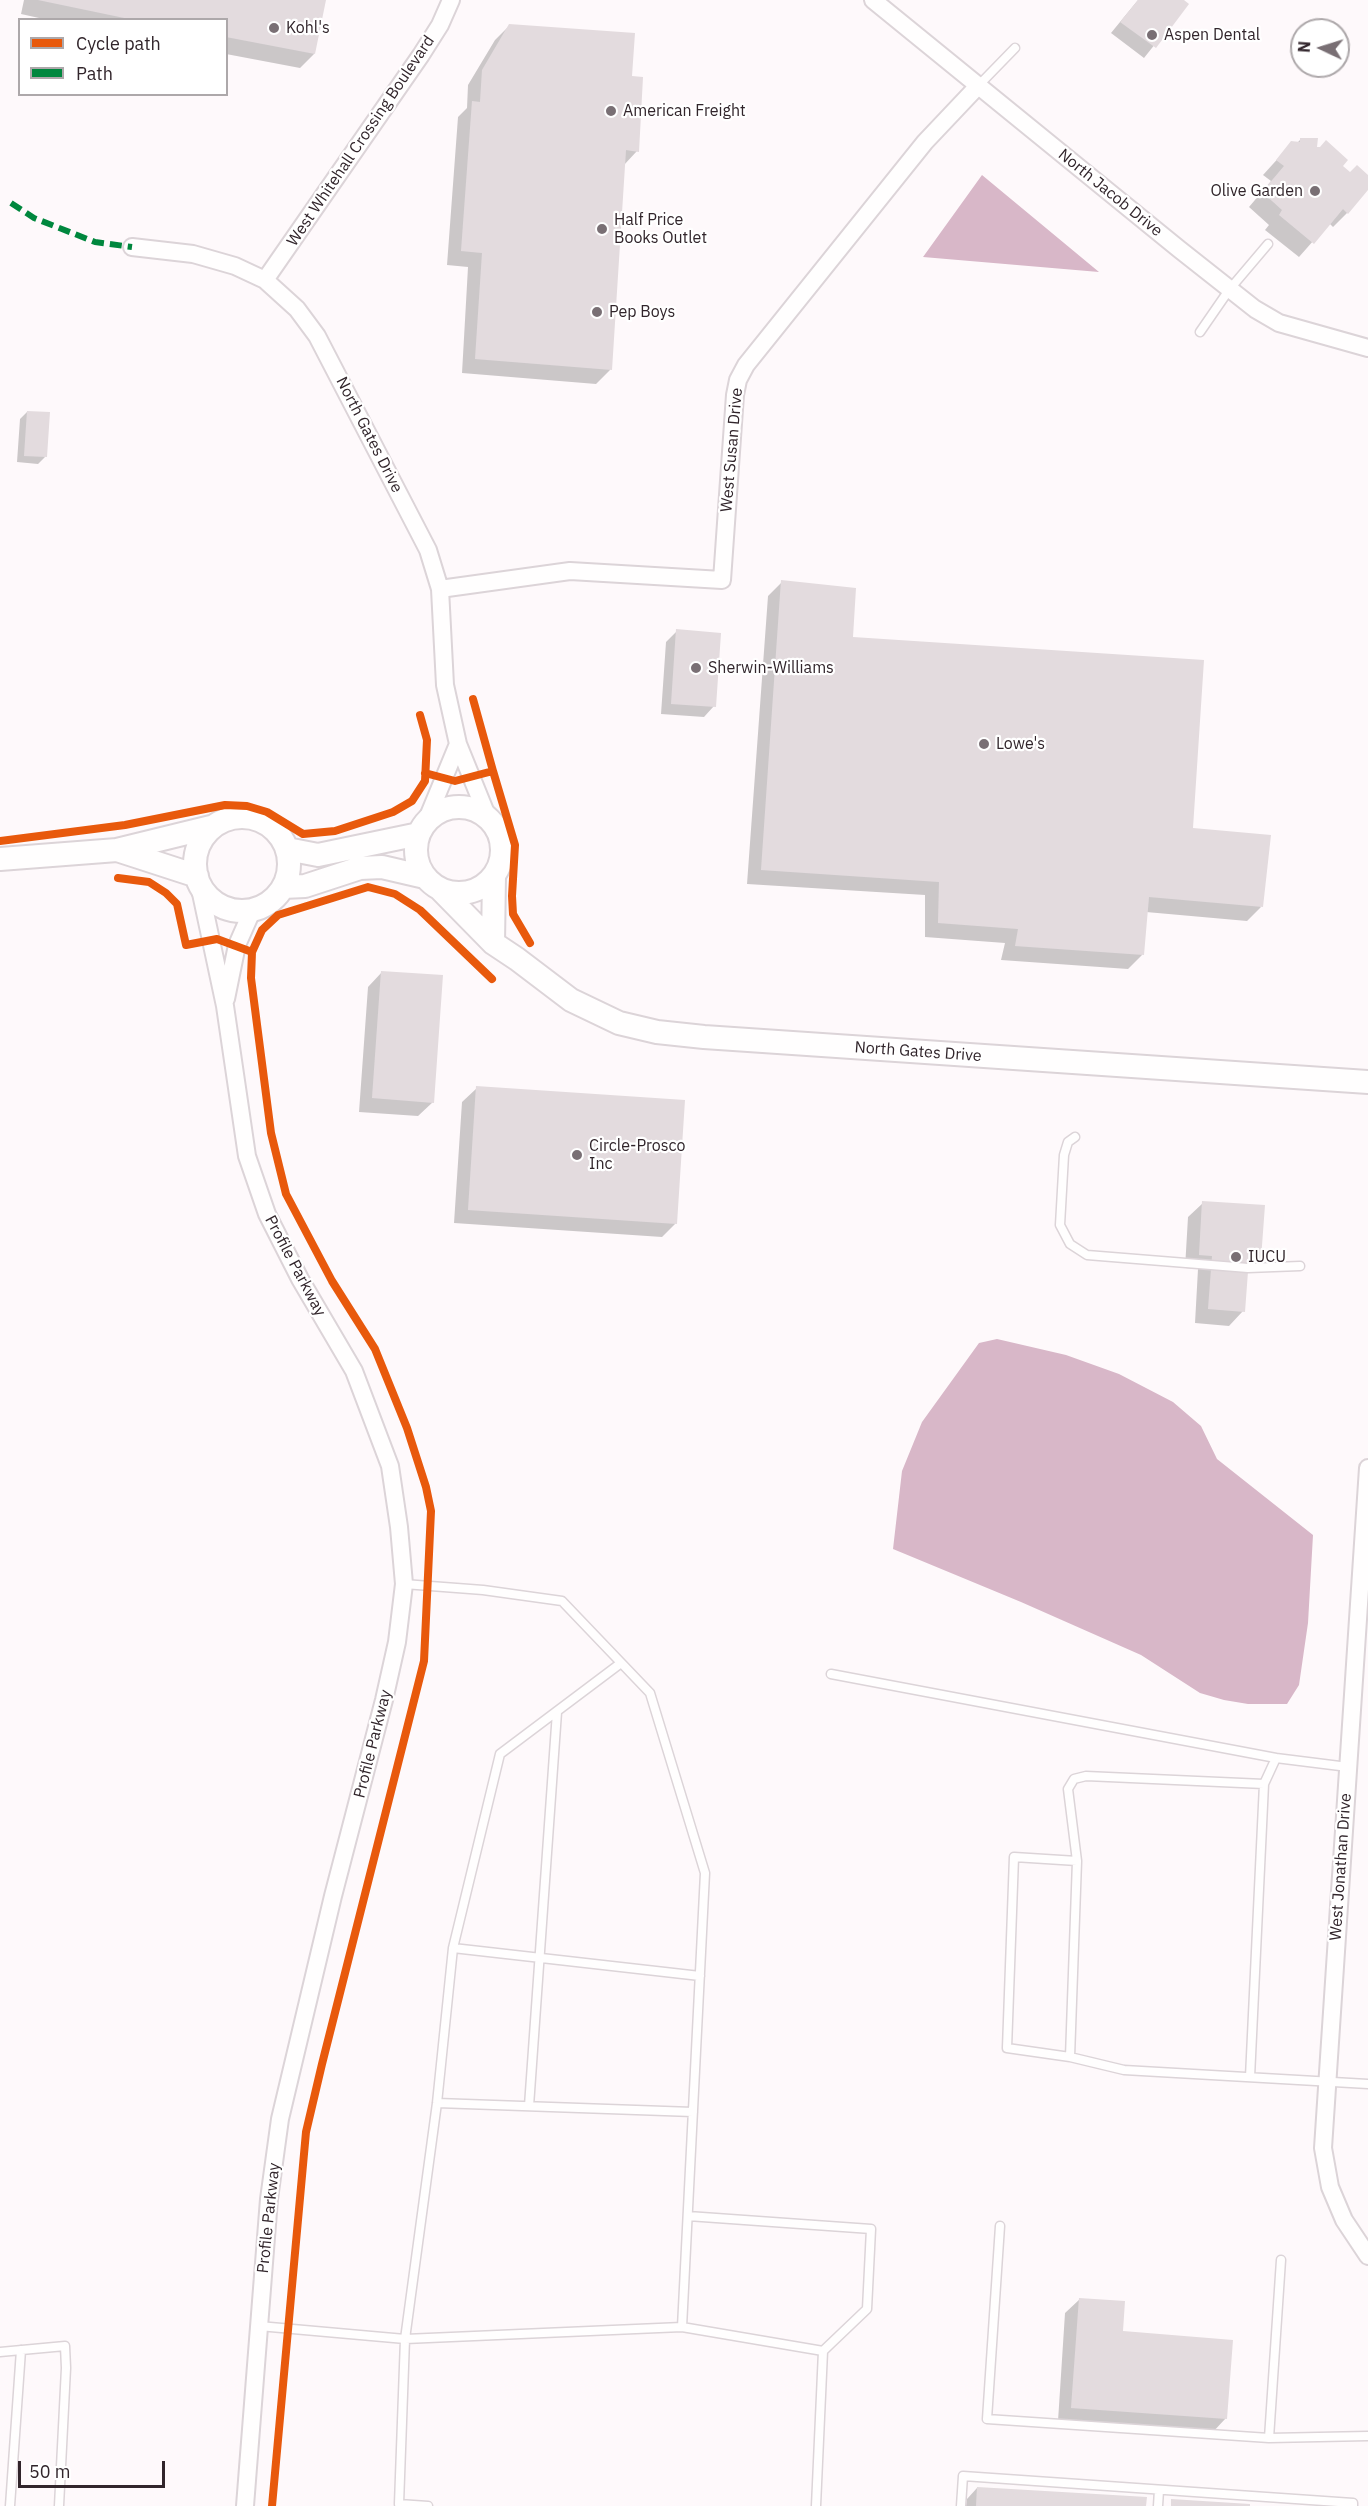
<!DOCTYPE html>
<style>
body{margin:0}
#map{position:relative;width:1368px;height:2506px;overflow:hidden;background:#fef9fb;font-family:"IBM Plex Sans",sans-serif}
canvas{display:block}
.legend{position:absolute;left:18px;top:18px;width:210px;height:78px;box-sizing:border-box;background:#fff;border:2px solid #ada8aa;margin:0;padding:8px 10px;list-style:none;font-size:18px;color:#31252b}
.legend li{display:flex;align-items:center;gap:12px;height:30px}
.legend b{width:30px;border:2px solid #ada8aa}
.north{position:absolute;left:1290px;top:18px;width:60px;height:60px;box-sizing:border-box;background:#fff;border:2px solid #ada8aa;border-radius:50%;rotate:274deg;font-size:16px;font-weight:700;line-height:24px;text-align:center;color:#31252b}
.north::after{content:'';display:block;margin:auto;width:21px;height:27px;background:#796f74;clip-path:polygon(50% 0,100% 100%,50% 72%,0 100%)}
.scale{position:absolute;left:18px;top:2461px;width:147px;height:27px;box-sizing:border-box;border:3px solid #31252b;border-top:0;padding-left:8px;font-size:18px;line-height:21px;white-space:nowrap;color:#31252b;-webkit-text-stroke:4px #fff;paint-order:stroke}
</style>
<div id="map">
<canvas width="1368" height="2506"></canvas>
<ul class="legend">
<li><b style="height:8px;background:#e8590c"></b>Cycle path</li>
<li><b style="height:8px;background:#00873e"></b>Path</li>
</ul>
<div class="north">N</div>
<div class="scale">50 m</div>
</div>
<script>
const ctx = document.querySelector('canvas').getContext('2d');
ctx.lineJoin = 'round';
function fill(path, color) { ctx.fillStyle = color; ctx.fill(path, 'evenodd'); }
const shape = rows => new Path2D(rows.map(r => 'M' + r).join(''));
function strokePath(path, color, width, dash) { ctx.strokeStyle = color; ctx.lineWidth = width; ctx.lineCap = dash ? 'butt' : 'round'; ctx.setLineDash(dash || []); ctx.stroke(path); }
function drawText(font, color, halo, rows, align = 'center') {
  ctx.font = font + ' "IBM Plex Sans",sans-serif'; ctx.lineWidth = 4.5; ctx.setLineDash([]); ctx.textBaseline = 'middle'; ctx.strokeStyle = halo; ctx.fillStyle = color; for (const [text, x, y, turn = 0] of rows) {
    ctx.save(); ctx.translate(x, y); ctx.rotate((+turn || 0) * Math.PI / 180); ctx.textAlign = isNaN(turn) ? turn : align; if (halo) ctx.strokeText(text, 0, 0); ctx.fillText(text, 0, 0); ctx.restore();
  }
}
const water = shape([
 [982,175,1099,272,923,257],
 [997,1339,1066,1355,1119,1374,1173,1402,1201,1426,1217,1459,1313,1535,1308,1623,1299,1685,1287,1704,1248,1704,1224,1700,1200,1693,1141,1655,1021,1602,893,1549,902,1471,922,1422,979,1343]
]);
const shadow = shape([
 [24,0,325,0,314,54,300,68,226,54,226,20,48,20,21,14],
 [1138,0,1182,0,1187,4,1144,58,1111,33],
 [509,26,631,78,637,151,624,165,610,370,596,384,462,373,468,267,447,265,458,117,467,108,468,85,495,40],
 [1301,139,1350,174,1368,177,1368,187,1347,213,1333,227,1329,223,1299,257,1265,230,1269,225,1249,207,1271,181,1263,175,1292,143,1297,143],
 [27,412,45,457,38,464,17,462,20,419],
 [782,582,851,638,1191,829,1261,907,1247,921,1146,912,1142,955,1128,969,1001,960,1005,943,925,937,925,895,747,884,768,596],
 [677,631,714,706,704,717,661,714,666,642],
 [382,972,433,1102,418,1116,359,1112,368,987],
 [477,1088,676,1223,662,1237,454,1223,462,1102],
 [1203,1203,1259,1258,1246,1271,1243,1311,1229,1326,1195,1323,1198,1269,1185,1268,1188,1217],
 [1080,2299,1121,2333,1226,2418,1212,2433,1058,2421,1065,2313],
 [977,2488,1144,2506,966,2506,967,2499]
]);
const building = shape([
 [38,0,326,0,315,54,226,37,226,20,134,20],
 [1138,0,1184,0,1189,4,1156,48,1120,22],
 [509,24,635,33,632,76,643,77,639,152,626,150,612,370,475,359,482,253,461,251,472,101,480,102,482,70],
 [1300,138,1318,138,1317,147,1320,147,1326,140,1348,160,1343,166,1350,172,1357,165,1368,175,1368,190,1348,214,1343,209,1314,244,1279,215,1282,210,1262,192,1284,166,1276,160,1291,141,1300,142],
 [27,411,50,412,47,457,24,456],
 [781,580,856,588,853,637,1204,660,1193,828,1271,835,1263,907,1149,897,1144,955,1015,946,1018,929,938,923,939,882,761,870],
 [676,629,721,633,716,707,671,704],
 [381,971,443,975,434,1103,372,1098],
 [476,1086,685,1100,677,1224,468,1210],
 [1202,1201,1265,1205,1261,1259,1249,1258,1245,1312,1208,1309,1212,1256,1199,1255],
 [1079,2298,1125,2301,1123,2331,1233,2340,1227,2419,1071,2408],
 [977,2487,1147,2497,1146,2506,976,2506],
 [1171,2499,1250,2504,1250,2506,1171,2506]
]);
const lane = shape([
 [978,86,1015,48],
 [1200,332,1229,290,1268,244],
 [1075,1137,1068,1142,1064,1155,1060,1225,1070,1244,1087,1255,1248,1268,1300,1266],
 [404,1584,483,1590,562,1601,650,1693,705,1873,682,2327],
 [831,1674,1276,1758],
 [1264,1784,1276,1758,1348,1767],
 [453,1948,700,1976],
 [1070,2057,1077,1861],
 [1250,2077,1264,1784,1086,1776,1074,1779,1068,1789,1077,1861,1014,1857,1007,2048,1070,2057,1124,2070,1368,2084],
 [437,2103,693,2112],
 [529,2106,557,1712],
 [688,2216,871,2229,867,2309,823,2351],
 [1000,2226,987,2419,1269,2438,1368,2436],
 [259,2326,405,2339,682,2327,823,2351,816,2506],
 [0,2352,65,2346,66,2368,59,2506],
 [1269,2438,1281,2260],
 [10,2506,21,2350],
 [428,2506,399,2504,405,2339,437,2103,453,1948,500,1754,621,1663],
 [961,2506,963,2476,1353,2503,1353,2506],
 [1158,2506,1159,2490]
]);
const street = shape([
 [873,0,1179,249,1255,309,1279,323,1368,348],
 [132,247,193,254,235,266,265,280,297,309,317,336,428,550,440,589,445,685,458,744,488,818],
 [265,280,421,55,440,25,451,0],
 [440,589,570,571,722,580,735,395,738,380,746,365,925,142,978,86],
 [425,824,458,744],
 [199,884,225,1006,247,1156,267,1214,300,1279,354,1371,390,1466,399,1527,404,1584,397,1642,384,1700,333,1896,280,2119,269,2199,245,2506],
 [226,999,237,945,252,911],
 [1368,1468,1323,2148,1330,2187,1344,2220,1368,2256]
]);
const secondary = shape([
 '416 850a43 43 0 1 1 86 0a43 43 0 1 1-86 0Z',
 '195 864a47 47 0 1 1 94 0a47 47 0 1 1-94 0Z',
 [287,849,318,855,419,834],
 [117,850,197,876],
 [0,859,117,850,211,827],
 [283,887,305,886,360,868,382,867,425,877],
 [440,889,493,943,517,959,571,1000,619,1023,657,1032,704,1037,1368,1082],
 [493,943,494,876]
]);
const quiet = shape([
 [11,203,34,218,95,242,132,247]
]);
const cycleway = shape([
 [493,771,515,845,512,896,513,914,530,943],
 [425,773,455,781,493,771,473,699],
 [0,841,125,825,225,805,247,806,267,812,303,834,335,831,393,812,412,801,425,781,427,740,420,715],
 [118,878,149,882,166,893,177,904,186,945,217,939,252,952],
 [272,2506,306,2132,322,2064,424,1661,431,1511,426,1487,407,1428,375,1349,332,1281,286,1194,271,1133,251,978,252,952,262,930,278,915,368,887,395,894,420,910,492,979]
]);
const markers = [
 [274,28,6,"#796f74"],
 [1152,35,6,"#796f74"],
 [611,111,6,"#796f74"],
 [1315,191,6,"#796f74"],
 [602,229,6,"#796f74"],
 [597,312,6,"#796f74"],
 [696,668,6,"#796f74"],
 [984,744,6,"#796f74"],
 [577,1155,6,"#796f74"],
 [1236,1257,6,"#796f74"]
];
const poiNames = [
 ["Kohl's",286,28],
 ["Aspen Dental",1164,35],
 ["American Freight",623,111],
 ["Olive Garden",1303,191,"right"],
 ["Half Price",614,220],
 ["Books Outlet",614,238],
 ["Pep Boys",609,312],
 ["Sherwin-Williams",708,668],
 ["Lowe's",996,744],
 ["Circle-Prosco",589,1146],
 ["Inc",589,1164],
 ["IUCU",1248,1257]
];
const streetNames = [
 ["West Whitehall Crossing Boulevard",361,141,-56],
 ["North Jacob Drive",1110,193,39],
 ["North Gates Drive",369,435,63],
 ["West Susan Drive",732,450,-85],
 ["North Gates Drive",918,1052,4],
 ["Profile Parkway",295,1266,62],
 ["Profile Parkway",373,1744,-76],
 ["West Jonathan Drive",1341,1867,-86],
 ["Profile Parkway",269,2218,-84]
];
fill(water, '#d8b7c8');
fill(shadow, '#0003');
fill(building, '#e3dbde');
strokePath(lane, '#dcd4d8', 11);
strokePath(street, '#dcd4d8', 20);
strokePath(secondary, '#dcd4d8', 26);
strokePath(lane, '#fffefe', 8);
strokePath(street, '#fffefe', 16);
strokePath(secondary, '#fffefe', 22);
strokePath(quiet, '#00873e', 6, [12, 6]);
strokePath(cycleway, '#e8590c', 8);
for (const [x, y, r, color] of markers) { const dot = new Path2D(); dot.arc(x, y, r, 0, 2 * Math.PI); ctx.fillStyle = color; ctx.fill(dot); strokePath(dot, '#fff', 2); }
drawText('16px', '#31252b', '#fff', poiNames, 'left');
drawText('16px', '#31252b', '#fff', streetNames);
</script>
